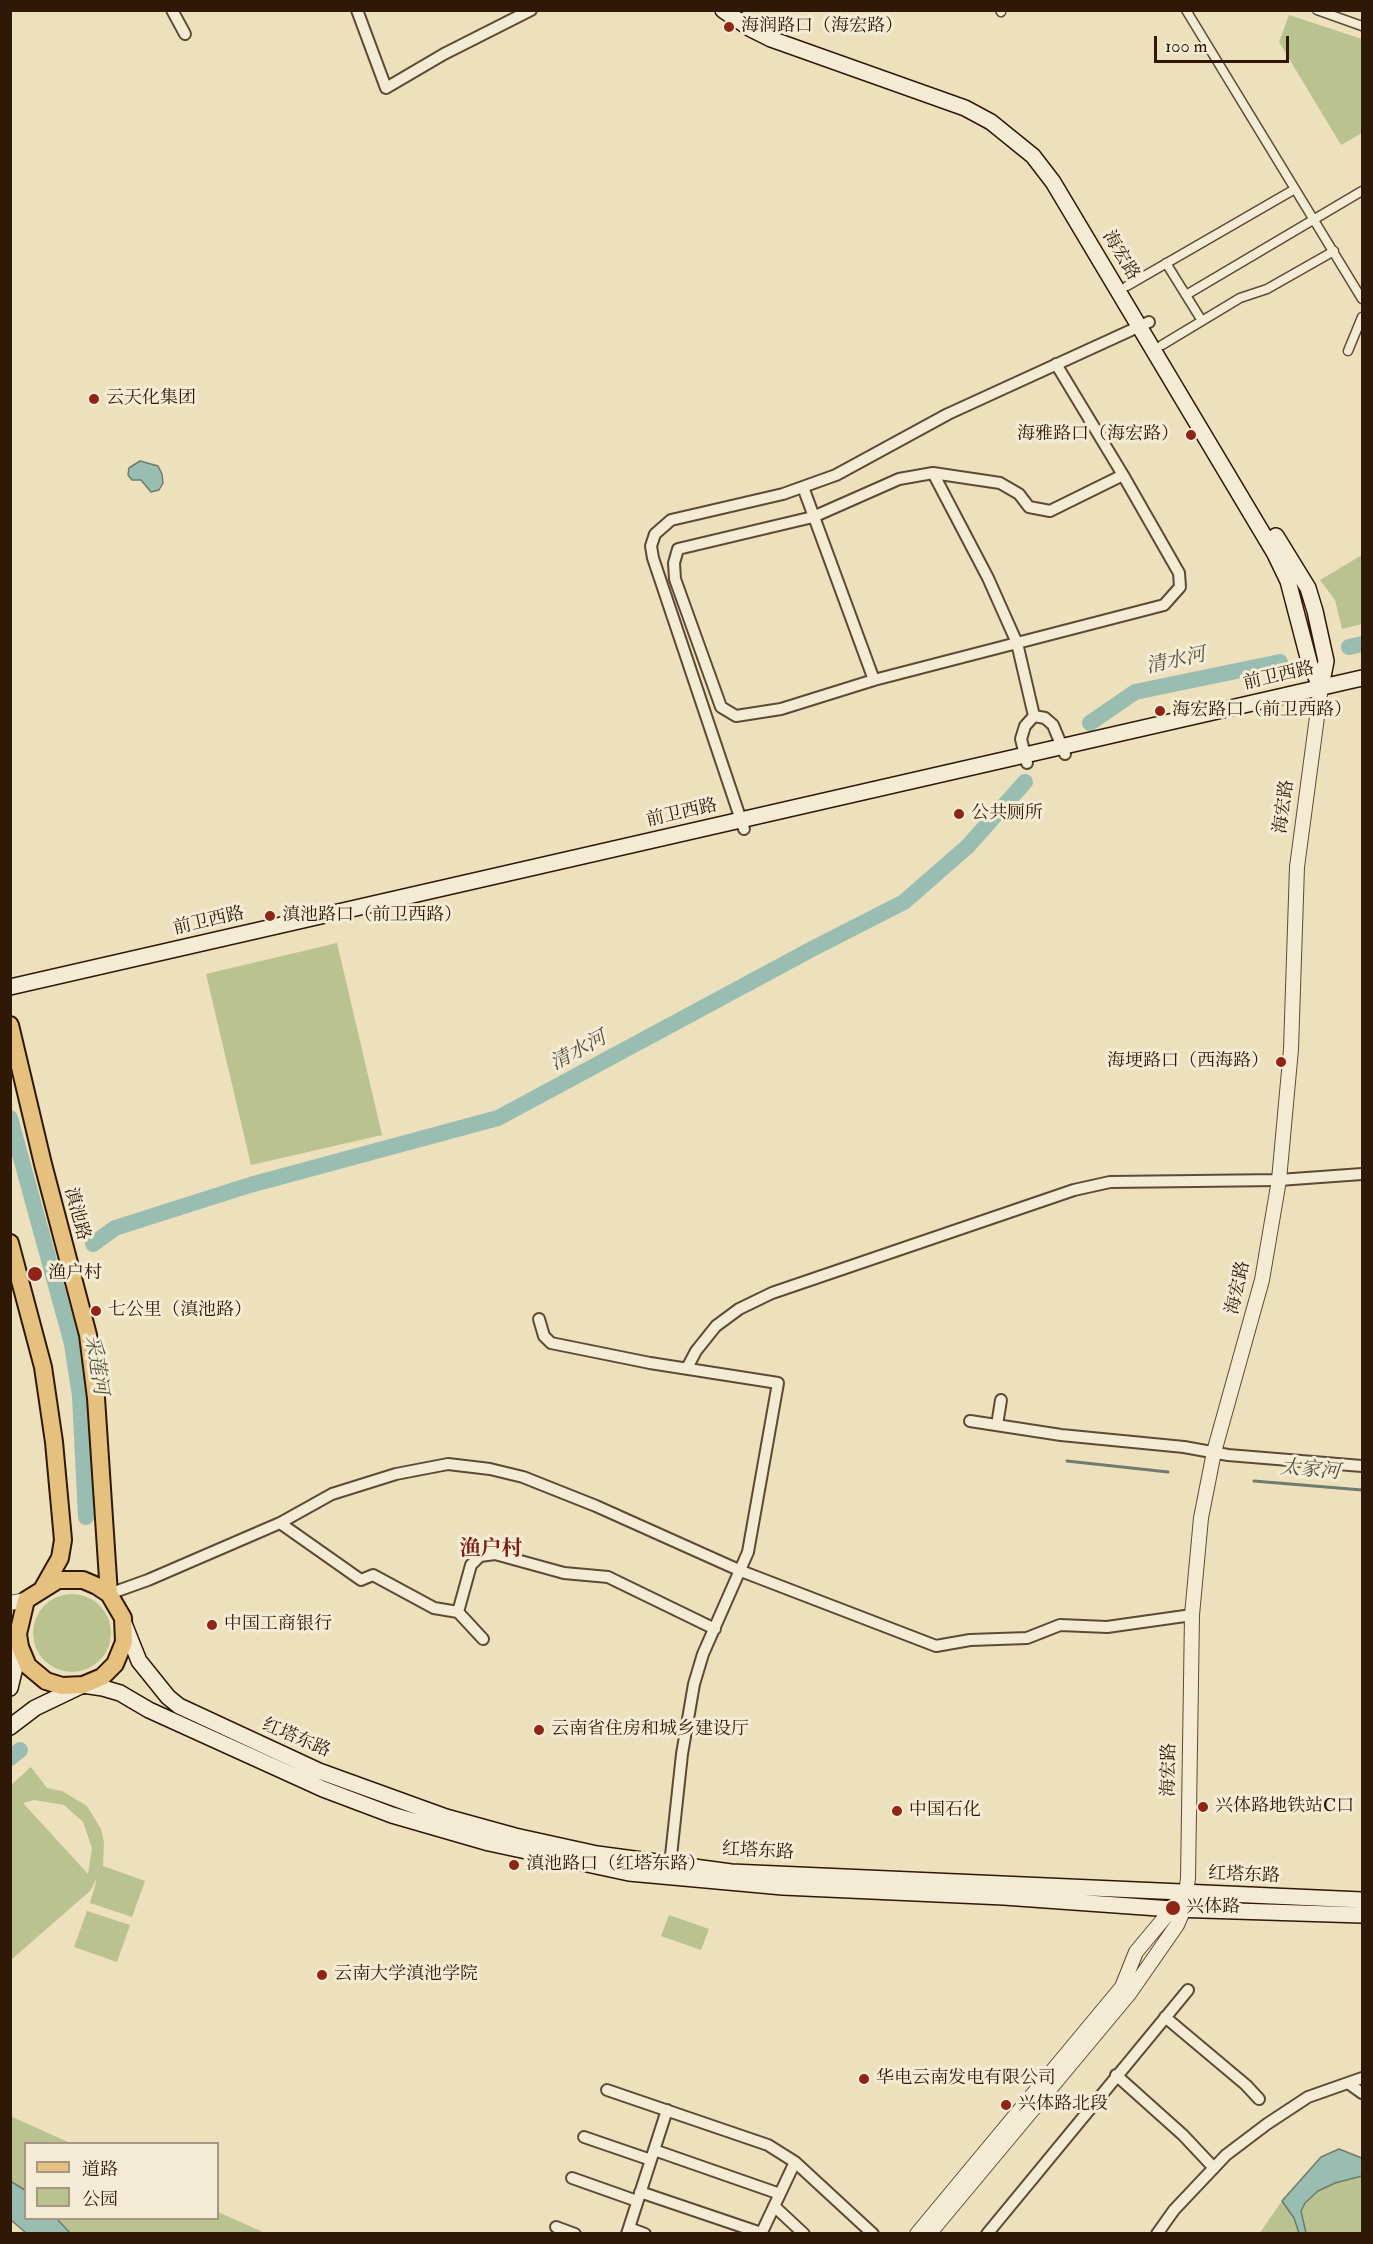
<!DOCTYPE html>
<meta charset="utf-8">
<style>
body{margin:0}
#map{position:relative;width:1373px;height:2244px;overflow:hidden;background:#ede0bc;font-family:"IM FELL Double Pica","Noto Serif SC",serif}
canvas{display:block}
.frame{position:absolute;inset:0;border:12px solid #2f1806;pointer-events:none}
.legend{position:absolute;left:24px;top:2142px;width:195px;height:78px;box-sizing:border-box;background:#f3ebd3;border:2px solid #a59781;margin:0;padding:8px 10px;list-style:none;font-size:18px;color:#2f1806}
.legend li{display:flex;align-items:center;gap:12px;height:30px}
.legend b{width:30px;border:2px solid #a59781}
.scale{position:absolute;left:1154px;top:36px;width:135px;height:27px;box-sizing:border-box;border:3px solid #2f1806;border-top:0;padding-left:8px;font-size:18px;line-height:21px;white-space:nowrap;color:#2f1806;-webkit-text-stroke:4px #f3ebd3;paint-order:stroke}
</style>
<div id="map">
<canvas width="1373" height="2244"></canvas>
<div class="frame"></div>
<ul class="legend">
<li><b style="height:8px;background:#e6c07e"></b>道路</li>
<li><b style="height:16px;background:#bac28f"></b>公园</li>
</ul>
<div class="scale">100 m</div>
</div>
<script>
const ctx = document.querySelector('canvas').getContext('2d');
ctx.lineJoin = 'round';
function fill(path, color) { ctx.fillStyle = color; ctx.fill(path, 'evenodd'); }
const shape = rows => new Path2D(rows.map(r => 'M' + r).join(''));
function strokePath(path, color, width, dash) { ctx.strokeStyle = color; ctx.lineWidth = width; ctx.lineCap = dash ? 'butt' : 'round'; ctx.setLineDash(dash || []); ctx.stroke(path); }
function drawText(font, color, halo, rows, align = 'center') {
  ctx.font = font + ' "IM FELL Double Pica","Noto Serif SC",serif'; ctx.lineWidth = 6; ctx.setLineDash([]); ctx.textBaseline = 'middle'; ctx.strokeStyle = halo; ctx.fillStyle = color; for (const [text, x, y, turn = 0] of rows) {
    ctx.save(); ctx.translate(x, y); ctx.rotate((+turn || 0) * Math.PI / 180); ctx.textAlign = isNaN(turn) ? turn : align; if (halo) ctx.strokeText(text, 0, 0); ctx.fillText(text, 0, 0); ctx.restore();
  }
}
const green = shape([
 [1289,15,1362,39,1362,133,1341,145,1279,42],
 [1362,555,1362,624,1342,629,1335,600,1320,580],
 [337,943,382,1135,251,1165,206,974],
 '33 1633a39 39 0 1 1 78 0a39 39 0 1 1-78 0Z',
 [31,1767,47,1788,62,1791,87,1806,101,1829,104,1842,103,1866,145,1881,132,1917,90,1903,97,1878,90,1891,11,1960,11,1785],
 [34,1800,64,1805,83,1822,92,1848,88,1874,23,1803],
 [87,1911,130,1925,117,1962,74,1947],
 [669,1915,709,1929,701,1950,661,1936],
 [10,2116,70,2143,26,2144,26,2218,218,2218,218,2212,265,2233,26,2233,11,2220],
 [1339,2149,1362,2158,1362,2233,1259,2234,1282,2201,1321,2157]
]);
const water = shape([
 [140,461,158,466,162,474,163,483,159,490,151,492,141,480,132,480,128,475,129,468,140,461],
 [1339,2149,1362,2158,1362,2176,1335,2183,1318,2191,1305,2203,1301,2211,1306,2233,1299,2233,1294,2218,1282,2201,1321,2157,1339,2149],
 [10,2181,25,2190,26,2218,57,2219,70,2233,26,2233,11,2220,10,2181]
]);
const stream = shape([
 [1067,1461,1168,1472],
 [1254,1481,1362,1490]
]);
const river = shape([
 [1349,647,1362,644],
 [1090,723,1135,692,1280,662],
 [10,1118,72,1344,80,1396,86,1517],
 [93,1244,115,1228,250,1185,498,1118,812,949,904,902,968,846,1025,782],
 [10,1758,20,1750]
]);
const pedestrian = shape([
 [1000,10,1001,12],
 [1186,10,1362,299],
 [1317,10,1362,26],
 [1166,263,1202,321],
 [1127,286,1295,189],
 [1186,295,1362,191],
 [1162,345,1240,298,1267,289,1334,251],
 [1348,351,1362,317]
]);
const minor = shape([
 [172,10,185,34],
 [357,10,386,88,444,54,531,10],
 [1056,364,1123,475,1179,573,1180,587,1164,605,874,680,781,709,736,716,721,707,675,579,674,563,678,549,813,517,899,479,933,473,1000,483,1019,494,1029,507,1050,511,1123,475],
 [933,473,988,578,1017,643,1034,716],
 [803,487,874,680],
 [1027,763,1021,739,1025,726,1034,716,1045,718,1053,725,1065,754],
 [744,829,653,558,651,546,655,534,671,520,783,494,836,475,948,414,1149,322],
 [539,1319,544,1336,551,1343,650,1363,778,1383,748,1552,703,1654,694,1684,682,1754,670,1865],
 [687,1368,696,1351,716,1326,739,1309,772,1293,1074,1190,1110,1182,1279,1180,1362,1174],
 [970,1421,1061,1435,1184,1447,1228,1455,1362,1466],
 [997,1425,1001,1400],
 [280,1523,361,1580,373,1575,434,1608,458,1612,483,1639],
 [109,1594,148,1580,280,1523,332,1494,396,1474,448,1464,490,1469,523,1477,596,1506,741,1571,936,1646,970,1640,1027,1638,1060,1625,1107,1627,1192,1615],
 [458,1612,471,1565,480,1556,495,1554,564,1573,608,1577,715,1629],
 [1165,2017,1246,2085,1259,2099],
 [1116,2075,1183,2135,1214,2168],
 [1348,2083,1362,2093],
 [607,2090,768,2145,795,2162,873,2234],
 [584,2137,651,2160],
 [654,2150,780,2194],
 [572,2178,637,2201],
 [640,2192,761,2233],
 [774,2206,804,2234],
 [556,2227,575,2234],
 [629,2228,645,2234],
 [627,2234,667,2110],
 [761,2234,795,2162],
 [987,2234,1188,1990],
 [1157,2234,1174,2210,1226,2155,1267,2124,1308,2097,1362,2078]
]);
const tertiary = shape([
 [10,1603,26,1600],
 [917,2234,1122,1987,1136,1952,1176,1904],
 [929,2234,1129,1994,1177,1925,1184,1909,1188,1878,1192,1615,1201,1518,1214,1452,1262,1280,1279,1180,1291,1049,1297,867,1321,687]
]);
const secondary = shape([
 [723,10,751,29,771,39,965,108,991,122,1033,156,1053,182,1275,554,1288,581,1310,665,1321,687],
 [1276,536,1308,588,1315,611,1326,661,1321,687],
 [10,987,1362,678],
 [125,1626,139,1661,168,1697,179,1706,319,1771,446,1817,515,1836,597,1854,731,1872,1362,1900],
 [10,1688,20,1647],
 [10,1727,35,1708,83,1685,103,1688,120,1693,149,1710,323,1789,392,1815,489,1843,629,1873,783,1887,1004,1897,1172,1909,1362,1915]
]);
const primary = shape([
 [10,1025,43,1164,88,1335,96,1398,109,1594],
 [10,1243,43,1367,54,1442,63,1540,60,1558,43,1588],
 [58,1580,83,1580,97,1586,109,1594,123,1618,124,1642,115,1664,102,1677,83,1685,62,1686,46,1681,28,1666,20,1647,18,1634,26,1600,58,1580]
]);
const markers = [
 [729,27,6,"#8f2418"],
 [94,399,6,"#8f2418"],
 [1191,435,6,"#8f2418"],
 [1160,711,6,"#8f2418"],
 [959,814,6,"#8f2418"],
 [270,916,6,"#8f2418"],
 [1281,1062,6,"#8f2418"],
 [35,1274,8,"#8f2418"],
 [96,1311,6,"#8f2418"],
 [212,1625,6,"#8f2418"],
 [539,1730,6,"#8f2418"],
 [1203,1807,6,"#8f2418"],
 [897,1811,6,"#8f2418"],
 [514,1865,6,"#8f2418"],
 [1173,1908,8,"#8f2418"],
 [322,1975,6,"#8f2418"],
 [864,2079,6,"#8f2418"],
 [1006,2105,6,"#8f2418"]
];
const poiNames = [
 ["海润路口（海宏路）",741,27],
 ["云天化集团",106,399],
 ["海雅路口（海宏路）",1179,435,"right"],
 ["海宏路口（前卫西路）",1172,711],
 ["公共厕所",971,814],
 ["滇池路口（前卫西路）",282,916],
 ["海埂路口（西海路）",1269,1062,"right"],
 ["渔户村",48,1274],
 ["七公里（滇池路）",108,1311],
 ["中国工商银行",224,1625],
 ["云南省住房和城乡建设厅",551,1730],
 ["兴体路地铁站C口",1215,1807],
 ["中国石化",909,1811],
 ["滇池路口（红塔东路）",526,1865],
 ["兴体路",1186,1908],
 ["云南大学滇池学院",334,1975],
 ["华电云南发电有限公司",876,2079],
 ["兴体路北段",1018,2105]
];
const streetNames = [
 ["海宏路",1120,256,59],
 ["前卫西路",1279,677,-13],
 ["海宏路",1285,807,-82],
 ["前卫西路",682,814,-13],
 ["前卫西路",209,922,-13],
 ["滇池路",76,1214,75],
 ["海宏路",1239,1288,-77],
 ["红塔东路",296,1739,23],
 ["海宏路",1170,1770,-89],
 ["红塔东路",758,1852,3],
 ["红塔东路",1244,1876,2]
];
const waterNames = [
 ["清水河",1176,662,-12],
 ["清水河",579,1052,-28],
 ["采莲河",95,1365,81],
 ["太家河",1310,1471,5]
];
const quarterNames = [
 ["渔户村",491,1550]
];
fill(green, '#bac28f');
fill(water, '#99bdb1');
strokePath(water, '#6f7b6d', 1.5);
strokePath(stream, '#6f7b6d', 3);
strokePath(river, '#99bdb1', 16);
strokePath(pedestrian, '#5e4a34', 11);
strokePath(minor, '#5e4a34', 14);
strokePath(tertiary, '#5e4a34', 16);
strokePath(secondary, '#2f1806', 18);
strokePath(primary, '#2f1806', 20);
strokePath(pedestrian, '#f3ebd3', 8);
strokePath(minor, '#f3ebd3', 10);
strokePath(tertiary, '#f3ebd3', 14);
strokePath(secondary, '#f3ebd3', 15);
strokePath(primary, '#e6c07e', 16);
for (const [x, y, r, color] of markers) { const dot = new Path2D(); dot.arc(x, y, r, 0, 2 * Math.PI); ctx.fillStyle = color; ctx.fill(dot); strokePath(dot, '#f3ebd3', 2); }
drawText('18px', '#2f1806', '#f3ebd3', poiNames, 'left');
drawText('18px', '#2f1806', '#f3ebd3', streetNames);
drawText('italic 20px', '#545242', '#f3ebd3', waterNames);
drawText('bold 21px', '#7a1f14', '#f3ebd3', quarterNames);
</script>
